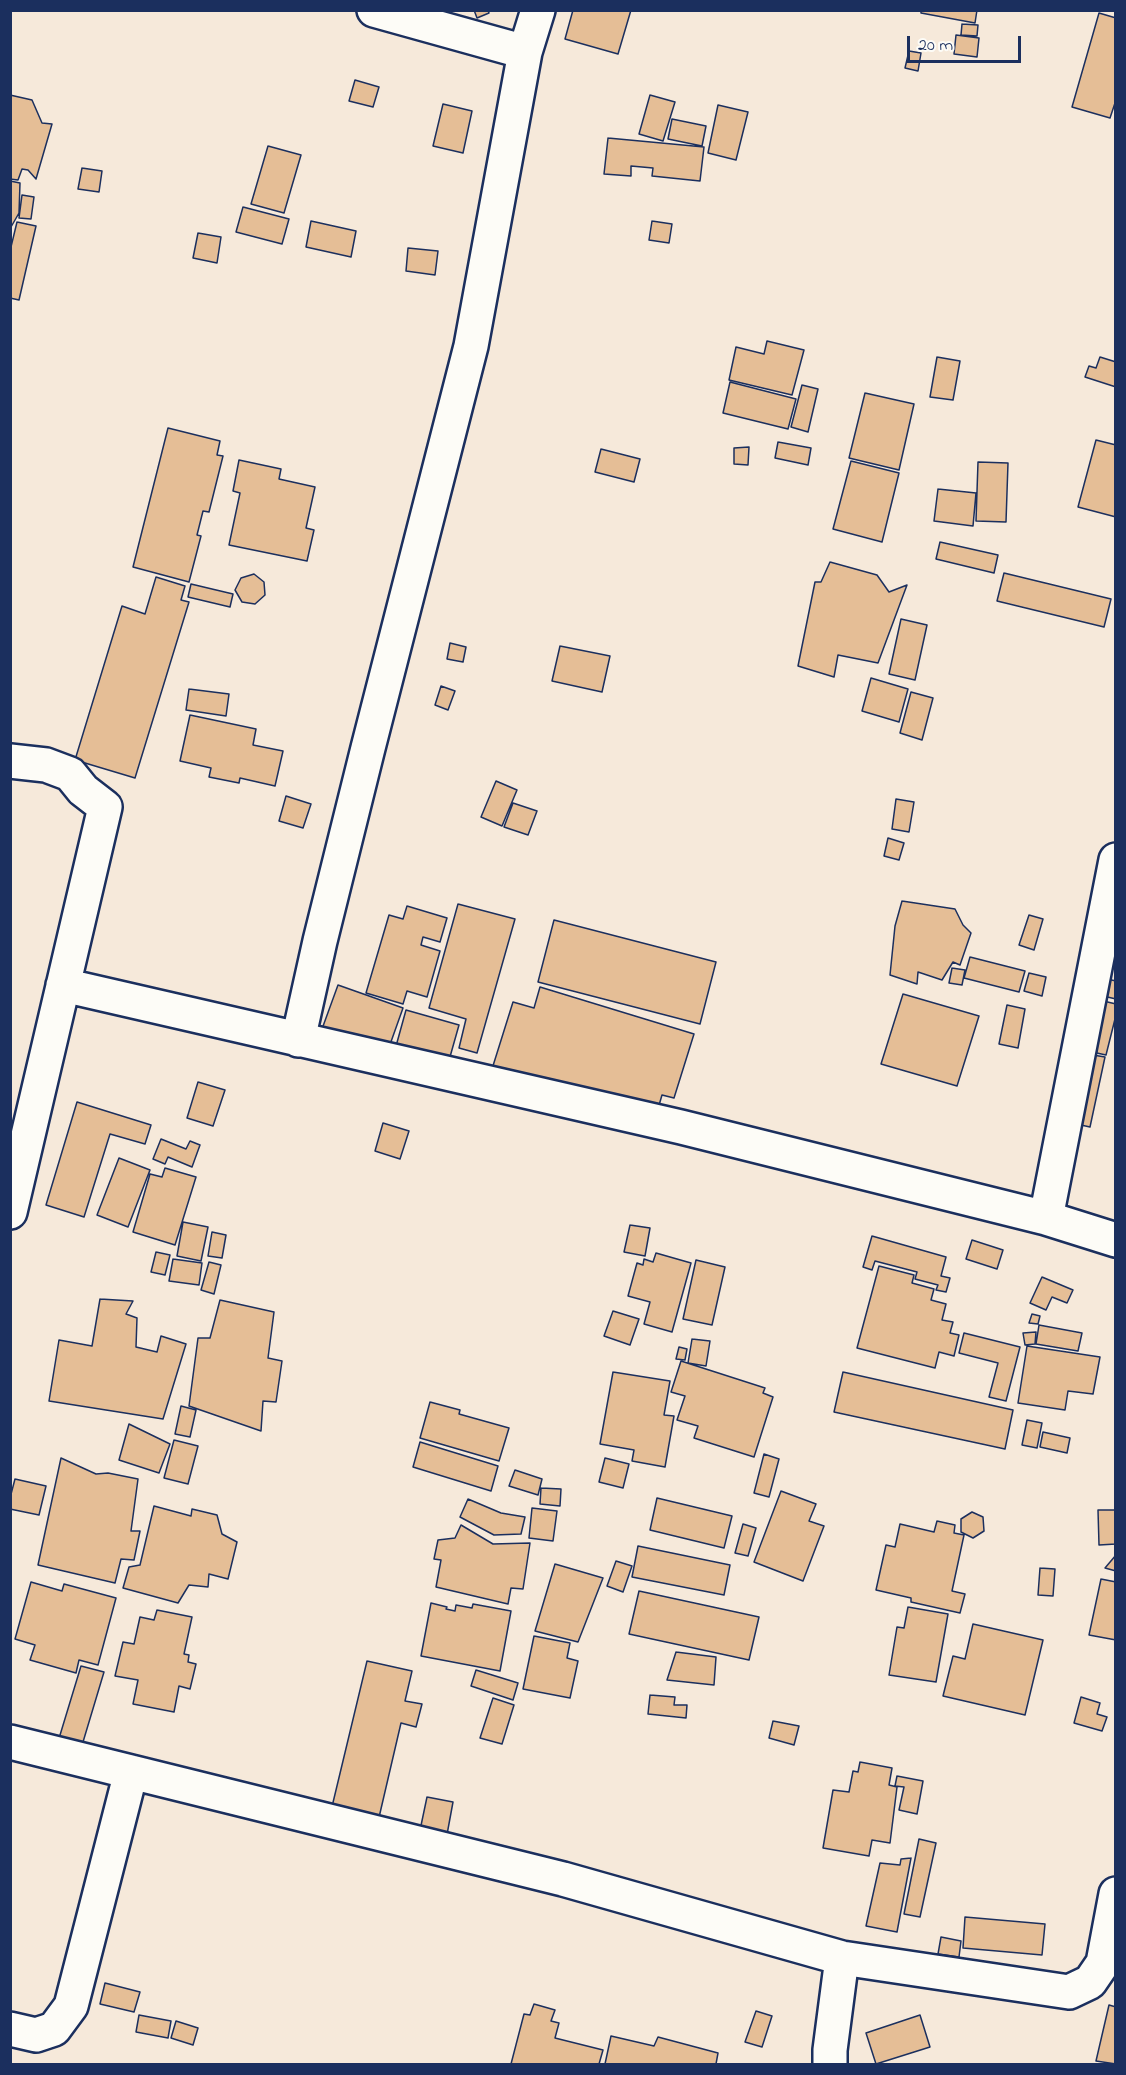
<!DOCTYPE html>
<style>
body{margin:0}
#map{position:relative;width:1126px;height:2075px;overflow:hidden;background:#f6e9da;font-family:"Indie Flower",sans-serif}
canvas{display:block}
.frame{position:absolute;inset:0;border:12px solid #1b2f5e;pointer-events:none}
.scale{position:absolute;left:907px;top:36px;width:114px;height:27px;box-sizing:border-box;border:3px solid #1b2f5e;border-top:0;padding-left:8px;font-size:18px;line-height:21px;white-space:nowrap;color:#1b2f5e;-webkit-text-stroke:4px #fdfcf7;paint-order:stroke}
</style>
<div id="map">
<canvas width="1126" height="2075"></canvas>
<div class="frame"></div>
<div class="scale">20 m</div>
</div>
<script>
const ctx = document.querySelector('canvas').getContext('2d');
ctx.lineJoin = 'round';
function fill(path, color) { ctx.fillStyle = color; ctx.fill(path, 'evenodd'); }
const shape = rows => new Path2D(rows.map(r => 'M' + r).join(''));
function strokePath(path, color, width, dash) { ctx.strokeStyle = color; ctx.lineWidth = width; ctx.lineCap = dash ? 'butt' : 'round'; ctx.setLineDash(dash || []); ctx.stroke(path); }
const building = shape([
 [474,10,488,10,489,13,477,18,474,10],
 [573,10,631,10,618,54,565,39,573,10],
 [921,10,977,10,975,23,921,13,921,10],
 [1099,13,1116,18,1116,100,1110,118,1072,107,1099,13],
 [962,24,978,25,977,36,961,35,962,24],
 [956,35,979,38,977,57,954,54,956,35],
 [909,51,921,53,918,71,905,68,909,51],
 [355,80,379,87,373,107,349,101,355,80],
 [10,95,32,100,42,123,52,124,36,179,28,170,22,169,18,180,10,179,10,95],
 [650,95,675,102,663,141,639,134,650,95],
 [443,104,472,111,463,153,433,146,443,104],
 [718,105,748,112,736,160,708,153,718,105],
 [672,119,706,126,702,146,668,139,672,119],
 [608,138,704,147,700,181,652,176,653,168,631,166,631,176,604,174,608,138],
 [268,146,301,155,284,213,251,204,268,146],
 [82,168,102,171,99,192,78,189,82,168],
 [10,181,20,183,19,213,11,227,10,181],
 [22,195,34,197,31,219,19,218,22,195],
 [243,207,289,219,282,244,236,232,243,207],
 [311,221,356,231,351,257,306,247,311,221],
 [652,221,672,224,669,243,649,240,652,221],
 [17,222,36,226,19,300,10,298,10,251,17,222],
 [198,233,221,237,217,263,193,258,198,233],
 [408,248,438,251,435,275,406,271,408,248],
 [767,341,804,350,792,395,729,380,736,347,764,354,767,341],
 [937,357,960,361,953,400,930,397,937,357],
 [1100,357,1116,362,1116,387,1085,377,1089,366,1096,368,1100,357],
 [730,382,796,399,788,429,723,413,730,382],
 [802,385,818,389,808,432,791,427,802,385],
 [865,393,914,404,899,470,849,458,865,393],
 [168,428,220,441,217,455,223,456,209,512,203,511,197,535,201,536,189,582,133,567,168,428],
 [1096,440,1116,445,1116,517,1078,507,1096,440],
 [778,442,811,448,808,465,775,458,778,442],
 [749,447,748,465,734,464,734,448,749,447],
 [601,449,640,459,634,482,595,472,601,449],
 [239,460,281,469,279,479,315,487,306,528,314,530,307,561,229,545,240,493,233,491,239,460],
 [851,461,899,473,882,542,833,529,851,461],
 [978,462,1008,463,1006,522,976,521,978,462],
 [938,489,976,493,973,526,934,521,938,489],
 [940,542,998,555,994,573,936,559,940,542],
 [830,562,877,575,889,592,907,585,878,663,838,655,834,677,798,666,815,582,821,582,830,562],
 [1004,573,1111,599,1104,627,997,601,1004,573],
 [254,574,264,582,265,595,255,604,242,602,235,590,241,578,254,574],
 [156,577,185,586,181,600,189,602,135,778,75,760,122,606,145,614,156,577],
 [191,584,233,594,230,607,188,597,191,584],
 [901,619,927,625,915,680,889,674,901,619],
 [450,643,466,647,463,662,447,659,450,643],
 [560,646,610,656,602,692,552,681,560,646],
 [871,678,908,689,899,722,862,711,871,678],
 [441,686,455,691,448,710,435,705,441,686],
 [189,689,229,694,226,716,186,710,189,689],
 [911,692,933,698,922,740,900,733,911,692],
 [190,715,256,729,253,745,283,751,275,786,240,778,239,783,209,777,211,768,180,761,190,715],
 [496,781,517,790,502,826,481,817,496,781],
 [286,796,311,804,303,828,279,821,286,796],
 [896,799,914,802,909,832,892,829,896,799],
 [513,803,537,811,528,835,504,827,513,803],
 [888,838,904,843,899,860,884,856,888,838],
 [902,901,955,909,963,925,971,933,960,965,953,962,942,980,918,972,917,984,890,975,895,926,902,901],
 [458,904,515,919,477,1053,459,1048,466,1019,429,1008,458,904],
 [407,906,447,918,440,942,423,937,421,945,440,951,427,997,407,991,403,1004,366,993,389,915,403,919,407,906],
 [1029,915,1043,919,1034,950,1019,945,1029,915],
 [554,920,716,962,700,1024,538,982,554,920],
 [970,957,1025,971,1019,992,964,978,970,957],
 [952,968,965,970,962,985,949,983,952,968],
 [1029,973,1046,977,1042,996,1024,991,1029,973],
 [1103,978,1116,981,1116,999,1099,995,1103,978],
 [338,985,403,1008,387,1053,322,1029,338,985],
 [540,987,694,1034,674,1098,662,1095,655,1119,492,1069,513,1002,534,1008,540,987],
 [903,994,979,1016,957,1086,881,1064,903,994],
 [1095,999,1116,1004,1116,1015,1106,1055,1083,1050,1095,999],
 [1007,1005,1025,1009,1018,1048,999,1044,1007,1005],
 [406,1010,459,1025,446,1071,393,1057,406,1010],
 [1081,1053,1105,1057,1090,1127,1067,1122,1081,1053],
 [198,1082,225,1090,213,1126,187,1118,198,1082],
 [77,1102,151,1125,145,1144,110,1134,84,1217,46,1205,77,1102],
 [383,1123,409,1131,400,1159,375,1151,383,1123],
 [161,1139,186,1149,190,1141,200,1145,192,1167,168,1157,165,1164,153,1159,161,1139],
 [119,1158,150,1170,128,1227,97,1215,119,1158],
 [165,1168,196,1177,175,1245,133,1232,150,1174,162,1177,165,1168],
 [183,1222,208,1227,201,1261,177,1256,183,1222],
 [630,1225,650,1228,645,1256,624,1252,630,1225],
 [212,1232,226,1235,222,1258,208,1256,212,1232],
 [872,1236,946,1257,941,1276,950,1278,946,1292,936,1290,938,1285,915,1279,917,1272,875,1261,872,1270,863,1267,872,1236],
 [972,1240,1003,1250,997,1269,966,1259,972,1240],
 [156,1252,170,1255,165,1275,151,1272,156,1252],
 [656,1253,691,1263,672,1332,644,1324,650,1302,628,1296,637,1263,643,1265,644,1259,653,1262,656,1253],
 [173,1259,202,1263,199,1285,169,1281,173,1259],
 [696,1260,725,1267,712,1325,683,1319,696,1260],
 [209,1262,221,1265,214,1294,201,1290,209,1262],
 [879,1266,914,1275,912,1283,934,1289,931,1300,946,1304,942,1320,953,1322,950,1333,959,1335,954,1356,939,1352,935,1368,857,1348,879,1266],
 [1042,1277,1073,1290,1067,1303,1052,1297,1046,1310,1030,1303,1042,1277],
 [100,1299,133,1301,126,1314,137,1318,136,1347,157,1352,161,1336,186,1344,163,1419,49,1401,59,1340,92,1346,100,1299],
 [220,1300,274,1312,268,1358,282,1361,276,1402,263,1401,261,1431,189,1406,198,1338,210,1338,220,1300],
 [613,1311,639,1319,630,1345,604,1336,613,1311],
 [1032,1314,1040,1316,1038,1324,1029,1323,1032,1314],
 [1039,1325,1082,1333,1078,1351,1036,1344,1039,1325],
 [1036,1332,1035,1344,1025,1345,1023,1333,1036,1332],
 [964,1333,1020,1347,1006,1401,989,1397,998,1363,959,1353,964,1333],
 [692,1339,710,1341,706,1366,688,1363,692,1339],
 [1027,1346,1100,1357,1093,1394,1068,1391,1065,1410,1018,1403,1027,1346],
 [679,1347,687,1349,685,1360,676,1359,679,1347],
 [681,1361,765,1388,763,1393,773,1397,754,1457,694,1438,698,1426,677,1420,685,1396,671,1392,681,1361],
 [613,1372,670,1381,664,1415,674,1416,665,1467,632,1461,634,1450,600,1444,613,1372],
 [843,1372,1013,1410,1005,1449,834,1412,843,1372],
 [430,1402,460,1410,459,1414,509,1428,499,1461,420,1438,430,1402],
 [181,1406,196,1410,190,1437,175,1434,181,1406],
 [1027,1420,1042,1423,1037,1448,1022,1445,1027,1420],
 [129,1424,170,1444,159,1473,119,1460,129,1424],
 [1043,1432,1070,1438,1067,1453,1040,1447,1043,1432],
 [174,1440,198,1446,188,1484,164,1478,174,1440],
 [420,1442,498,1466,491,1491,413,1467,420,1442],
 [764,1454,779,1459,769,1497,754,1493,764,1454],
 [61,1458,96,1474,108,1473,138,1479,131,1531,140,1531,134,1560,121,1559,115,1583,38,1565,61,1458],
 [605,1458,629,1464,623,1488,599,1482,605,1458],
 [515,1470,542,1479,538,1495,509,1486,515,1470],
 [15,1479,46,1486,39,1515,10,1509,10,1498,15,1479],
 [541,1488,561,1489,560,1506,540,1504,541,1488],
 [781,1491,816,1504,809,1521,824,1526,803,1581,754,1562,781,1491],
 [657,1498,732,1516,724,1548,650,1530,657,1498],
 [468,1499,501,1513,525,1517,521,1534,494,1535,460,1517,468,1499],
 [154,1506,191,1516,192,1509,217,1515,222,1534,237,1542,228,1579,209,1574,208,1587,189,1585,178,1603,123,1588,129,1567,140,1565,154,1506],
 [532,1508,557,1511,553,1541,529,1538,532,1508],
 [1098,1510,1116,1510,1116,1544,1099,1545,1098,1510],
 [972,1512,983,1517,984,1531,973,1538,961,1532,961,1519,972,1512],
 [937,1521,955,1525,954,1533,964,1535,952,1591,965,1594,960,1613,911,1602,911,1598,876,1590,886,1545,895,1547,900,1524,934,1532,937,1521],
 [743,1524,756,1528,748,1556,735,1553,743,1524],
 [461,1525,493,1544,530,1543,523,1589,511,1588,508,1604,436,1587,441,1560,434,1559,438,1540,455,1538,461,1525],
 [638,1546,730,1565,724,1595,632,1577,638,1546],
 [1116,1555,1116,1571,1105,1568,1116,1555],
 [616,1561,632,1566,623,1592,607,1586,616,1561],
 [555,1564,603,1578,578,1642,535,1631,555,1564],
 [1040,1568,1055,1569,1053,1596,1038,1595,1040,1568],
 [1101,1579,1116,1582,1116,1640,1089,1635,1101,1579],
 [31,1582,62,1591,64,1584,116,1598,98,1665,79,1660,76,1673,30,1660,35,1645,15,1639,31,1582],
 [639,1591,759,1617,749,1660,629,1634,639,1591],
 [431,1603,447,1607,446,1609,455,1611,456,1605,472,1608,473,1604,511,1611,500,1671,421,1656,431,1603],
 [908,1607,948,1614,936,1682,889,1675,897,1627,904,1628,908,1607],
 [157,1610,192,1617,184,1654,189,1655,188,1662,196,1664,190,1689,179,1686,174,1712,133,1704,138,1680,115,1676,123,1642,134,1644,140,1617,154,1620,157,1610],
 [973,1624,1043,1640,1025,1715,943,1696,953,1656,965,1659,973,1624],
 [534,1636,570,1643,567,1658,578,1661,570,1698,523,1689,534,1636],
 [676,1652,716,1657,714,1685,667,1680,676,1652],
 [367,1661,412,1671,405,1701,422,1704,416,1727,401,1723,377,1826,330,1815,367,1661],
 [81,1666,104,1672,80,1752,57,1745,81,1666],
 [476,1670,518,1683,513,1700,471,1686,476,1670],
 [650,1695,675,1697,674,1705,687,1705,686,1718,648,1714,650,1695],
 [1081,1697,1100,1703,1097,1714,1107,1717,1102,1731,1074,1723,1081,1697],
 [493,1698,514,1705,502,1744,480,1738,493,1698],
 [773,1721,799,1726,794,1745,769,1738,773,1721],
 [860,1762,892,1768,889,1785,897,1787,890,1843,872,1840,869,1856,823,1848,833,1790,849,1792,853,1771,858,1772,860,1762],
 [897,1776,923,1781,917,1814,899,1810,904,1787,895,1786,897,1776],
 [427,1797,453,1802,446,1840,419,1835,427,1797],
 [919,1839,936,1843,920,1917,904,1914,919,1839],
 [911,1858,897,1932,866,1926,880,1863,900,1865,901,1859,911,1858],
 [965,1917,1045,1924,1042,1955,963,1948,965,1917],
 [941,1937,961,1941,959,1957,938,1954,941,1937],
 [105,1983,140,1992,134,2012,100,2004,105,1983],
 [534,2004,555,2010,551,2021,559,2023,555,2038,603,2050,599,2064,511,2064,524,2014,530,2015,534,2004],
 [1109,2005,1116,2007,1116,2064,1096,2061,1109,2005],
 [756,2011,772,2016,762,2047,745,2042,756,2011],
 [139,2015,171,2021,168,2038,136,2032,139,2015],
 [920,2015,930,2047,876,2064,866,2033,920,2015],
 [176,2021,198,2028,193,2045,171,2038,176,2021],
 [611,2036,654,2046,658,2037,718,2053,716,2064,605,2064,611,2036]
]);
const minor = shape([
 [374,10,525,52,538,10],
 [10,761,46,765,70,774,83,790,105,807,10,1212],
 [63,985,681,1127,1046,1218,1116,1240],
 [298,1040,320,941,368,748,471,346,525,52],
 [1046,1218,1116,860],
 [10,1742,563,1879,842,1958,1069,1992,1090,1982,1103,1963,1116,1894],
 [10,2029,36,2035,54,2029,71,2006,131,1772],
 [830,2064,830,2050,842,1958]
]);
fill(building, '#e5be96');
strokePath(building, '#1b2f5e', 1.5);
strokePath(minor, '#1b2f5e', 38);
strokePath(minor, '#fdfcf7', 33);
</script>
